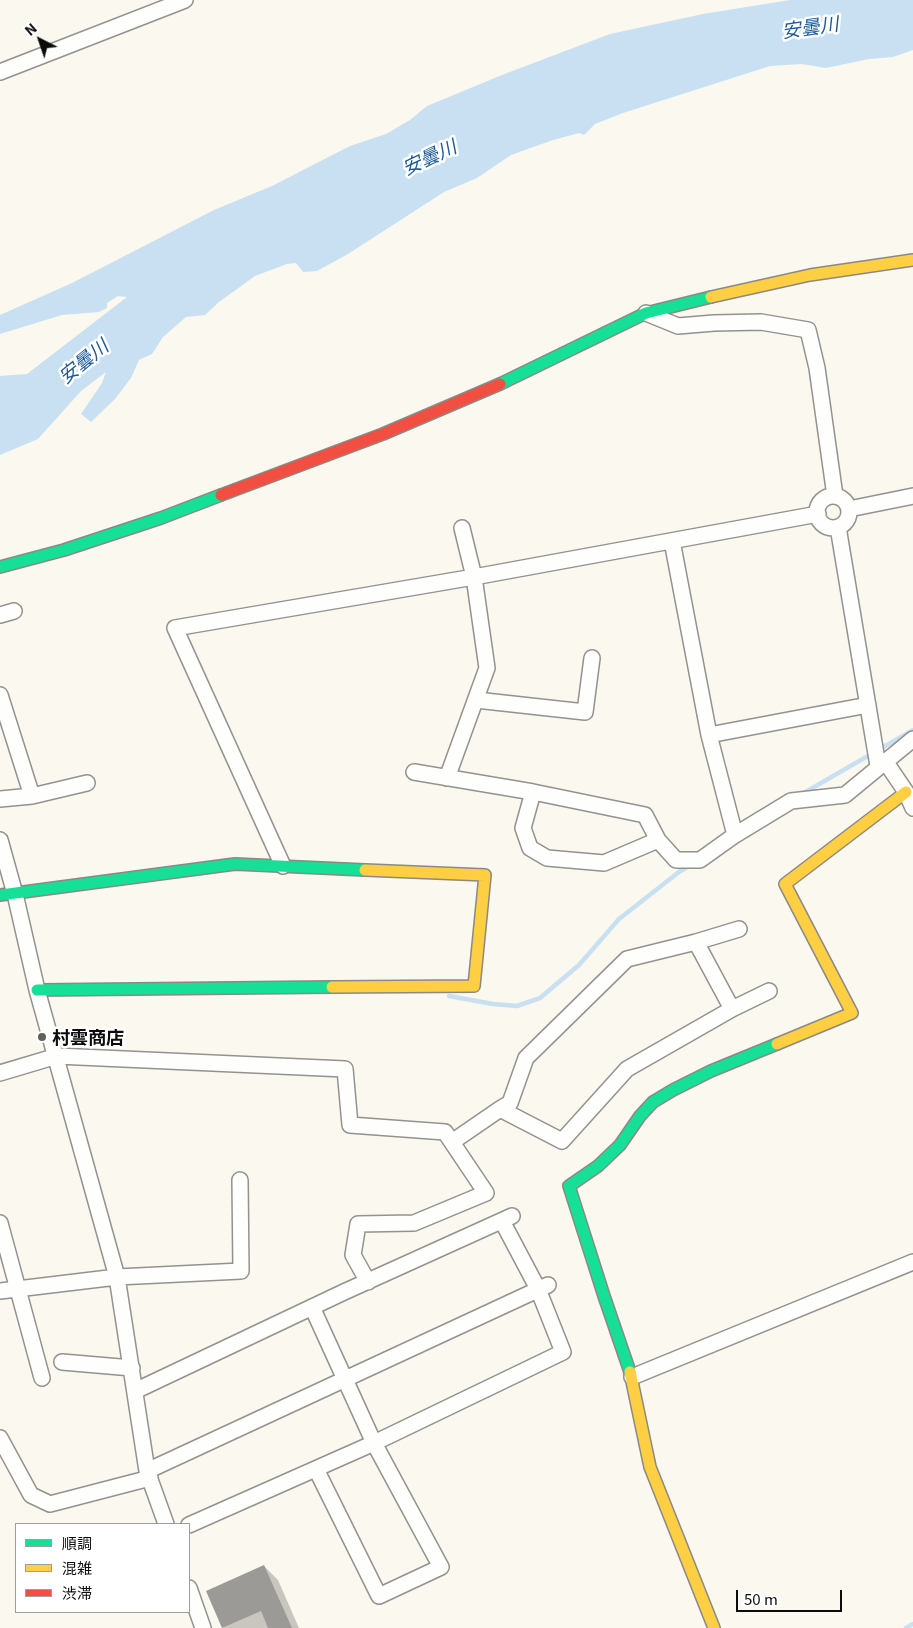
<!DOCTYPE html>
<meta charset="utf-8">
<style>
body{margin:0}
#map{position:relative;width:913px;height:1628px;overflow:hidden;background:#faf8ef;font-family:Georgia,"Noto Sans JP",serif}
canvas{display:block}
.legend{position:absolute;left:15px;top:1523px;width:175px;height:90px;box-sizing:border-box;background:#fff;border:1px solid #9e9e9e;margin:0;padding:6px 9px;list-style:none;font-size:15px;color:#0c0c0c}
.legend li{display:flex;align-items:center;gap:10px;height:25px}
.legend b{width:25px;border:1px solid #9e9e9e}
.north{position:absolute;left:15px;top:15px;width:50px;height:50px;-webkit-text-stroke:4px #fff;paint-order:stroke;rotate:319deg;font-size:14px;font-weight:700;line-height:20px;text-align:center;color:#0c0c0c}
.north::after{content:'';display:block;margin:auto;width:18px;height:22px;background:#0c0c0c;clip-path:polygon(50% 0,100% 100%,50% 72%,0 100%)}
.scale{position:absolute;left:736px;top:1590px;width:106px;height:22px;box-sizing:border-box;border:2px solid #0c0c0c;border-top:0;padding-left:6px;font-size:15px;line-height:18px;white-space:nowrap;color:#0c0c0c;-webkit-text-stroke:4px #fff;paint-order:stroke}
</style>
<div id="map">
<canvas width="913" height="1628"></canvas>
<ul class="legend">
<li><b style="height:6px;background:#16e098"></b>順調</li>
<li><b style="height:6px;background:#ffcf43"></b>混雑</li>
<li><b style="height:6px;background:#f24e42"></b>渋滞</li>
</ul>
<div class="north">N</div>
<div class="scale">50 m</div>
</div>
<script>
const ctx = document.querySelector('canvas').getContext('2d');
ctx.lineJoin = 'round';
function fill(path, color) { ctx.fillStyle = color; ctx.fill(path, 'evenodd'); }
const shape = rows => new Path2D(rows.map(r => 'M' + r).join(''));
function strokePath(path, color, width, dash) { ctx.strokeStyle = color; ctx.lineWidth = width; ctx.lineCap = dash ? 'butt' : 'round'; ctx.setLineDash(dash || []); ctx.stroke(path); }
function drawText(font, color, halo, rows, align = 'center') {
  ctx.font = font + ' Georgia,"Noto Sans JP",serif'; ctx.lineWidth = 5; ctx.setLineDash([]); ctx.textBaseline = 'middle'; ctx.strokeStyle = halo; ctx.fillStyle = color; for (const [text, x, y, turn = 0] of rows) {
    ctx.save(); ctx.translate(x, y); ctx.rotate((+turn || 0) * Math.PI / 180); ctx.textAlign = isNaN(turn) ? turn : align; if (halo) ctx.strokeText(text, 0, 0); ctx.fillText(text, 0, 0); ctx.restore();
  }
}
const water = shape([
 [790,0,913,0,913,50,893,57,869,59,826,68,802,64,770,66,623,113,595,124,584,135,579,133,553,140,511,155,477,178,444,192,348,254,317,271,303,272,296,263,287,264,255,276,219,302,205,315,186,317,163,337,152,354,139,360,131,378,115,399,91,422,81,414,102,383,106,372,81,391,38,439,0,455,0,376,27,374,127,297,118,296,107,303,107,308,99,312,62,315,0,334,0,315,72,283,214,210,272,186,350,146,386,134,410,120,427,106,502,75,610,34,703,14]
]);
const shadow = shape([
 [264,1566,278,1580,299,1628,224,1628,223,1627]
]);
const stream = shape([
 [802,794,913,730],
 [449,996,493,1004,517,1006,540,998,579,965,619,919,679,872,690,865],
 [906,1628,913,1624]
]);
const building = shape([
 [264,1565,292,1628,268,1628,261,1611,222,1628,206,1591]
]);
const street = shape([
 [0,72,185,0],
 [646,313,678,326,714,323,761,322,808,330,817,368,835,496],
 '817 512a16 16 0 1 1 32 0a16 16 0 1 1-32 0Z',
 [849,509,913,496],
 [838,527,878,766],
 [672,541,709,735,735,835],
 [0,615,14,611],
 [0,695,32,796],
 [476,700,585,712,592,658],
 [709,735,868,705],
 [885,761,906,792,913,808],
 [414,772,533,792,645,815,658,840,676,860,700,860,735,835,791,801,845,795,913,739],
 [447,778,487,668,474,577,462,528],
 [533,792,523,828,530,848,547,858,604,863,658,840],
 [0,799,32,796,87,783],
 [0,840,15,894,37,990,117,1277,147,1471,166,1524],
 [283,866,175,628,474,577,818,514],
 [696,942,739,929],
 [732,1009,769,991],
 [0,1073,57,1056,345,1069,350,1125,445,1132,486,1193,414,1223,358,1224,353,1255,368,1282],
 [452,1142,500,1109,510,1103,526,1058,627,959,696,942,732,1009,627,1069,562,1141,500,1109],
 [0,1223,42,1378],
 [0,1291,117,1277,241,1271,240,1180],
 [312,1307,374,1443,441,1567,379,1596,316,1469],
 [62,1362,132,1368],
 [632,1377,913,1262],
 [135,1391,344,1292,512,1216],
 [0,1438,31,1495,50,1504,150,1478],
 [147,1471,548,1285],
 [189,1525,374,1443,563,1352,538,1289,502,1221],
 [189,1588,203,1628]
]);
const fast = shape([
 [500,384,646,313,711,297],
 [0,567,64,550,161,518,221,495],
 [0,895,235,864,365,870],
 [37,990,332,987],
 [630,1372,604,1296,569,1186,598,1166,620,1145,640,1116,653,1102,673,1090,711,1071,777,1044]
]);
const slow = shape([
 [711,297,810,275,913,260],
 [332,987,474,986,485,875,365,870],
 [777,1044,852,1013,785,884,906,792],
 [630,1372,650,1467,714,1628]
]);
const jam = shape([
 [221,495,383,434,500,384]
]);
const markers = [
 [42,1037,5,"#5f5f5b"]
];
const poiNames = [
 ["村雲商店",52,1037]
];
const waterNames = [
 ["安曇川",810,27,-8],
 ["安曇川",429,157,-25],
 ["安曇川",83,361,-39]
];
fill(water, '#c8e0f2');
fill(shadow, '#0003');
strokePath(stream, '#c8e0f2', 4.5);
fill(building, '#9c9a96');
strokePath(street, '#93928e', 18);
strokePath(fast, '#8a8985', 14);
strokePath(slow, '#8a8985', 14);
strokePath(jam, '#8a8985', 14);
strokePath(street, '#fefefd', 15);
strokePath(fast, '#16e098', 11);
strokePath(slow, '#ffcf43', 11);
strokePath(jam, '#f24e42', 11);
for (const [x, y, r, color] of markers) { const dot = new Path2D(); dot.arc(x, y, r, 0, 2 * Math.PI); ctx.fillStyle = color; ctx.fill(dot); strokePath(dot, '#fff', 2); }
drawText('bold 18px', '#0c0c0c', '#fff', poiNames, 'left');
drawText('italic 19px', '#1c5996', '#fff', waterNames);
</script>
